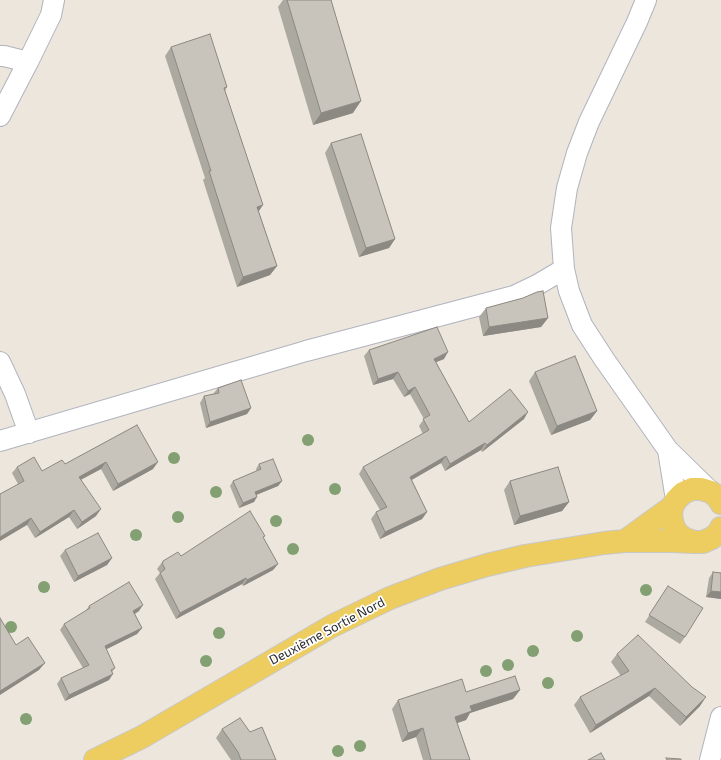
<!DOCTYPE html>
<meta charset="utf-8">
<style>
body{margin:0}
canvas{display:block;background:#ece6dd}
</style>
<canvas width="721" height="760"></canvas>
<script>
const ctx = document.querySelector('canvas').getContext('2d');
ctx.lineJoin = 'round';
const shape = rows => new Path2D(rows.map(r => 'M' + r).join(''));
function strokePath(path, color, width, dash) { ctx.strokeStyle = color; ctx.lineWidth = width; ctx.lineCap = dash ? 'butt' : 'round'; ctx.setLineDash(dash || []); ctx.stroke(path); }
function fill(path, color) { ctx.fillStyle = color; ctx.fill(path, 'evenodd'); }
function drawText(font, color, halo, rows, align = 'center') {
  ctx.font = font + ' "Exo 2",sans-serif'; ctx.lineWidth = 3.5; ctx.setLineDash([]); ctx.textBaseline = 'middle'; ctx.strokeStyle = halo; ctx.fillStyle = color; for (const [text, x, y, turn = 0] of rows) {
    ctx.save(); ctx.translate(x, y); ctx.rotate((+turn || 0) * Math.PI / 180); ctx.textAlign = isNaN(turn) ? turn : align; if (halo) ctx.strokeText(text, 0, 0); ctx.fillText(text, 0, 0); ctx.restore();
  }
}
const minor = shape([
 [646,0,637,22,589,122,577,153,567,188,561,228,564,269,569,291,582,325,604,359,668,450,711,492],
 [0,56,4,56,28,62],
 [0,116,28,62,51,15,54,0],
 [0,362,15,394,29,433],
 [0,441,306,351,514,296,537,285,564,269],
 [668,450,676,500],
 [710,760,721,717]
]);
const major = shape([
 [721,503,718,498,711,492,701,489,692,489,683,493,676,500,672,507,671,516,673,525,677,533,685,539,694,542,703,542,712,538,719,532,721,528],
 [625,541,672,507],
 [95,760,142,737,332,626,390,598,440,579,487,565,525,556,604,543,625,541,671,541,694,542]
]);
const trees = [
 [308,440],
 [174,458],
 [335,489],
 [216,492],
 [178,517],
 [276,521],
 [136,535],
 [293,549],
 [44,587],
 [646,590],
 [11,627],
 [219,633],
 [577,636],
 [533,651],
 [206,661],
 [508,665],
 [486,671],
 [548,683],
 [26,719],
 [360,746],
 [338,751]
];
const wall = shape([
 [283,0,331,0,353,113,313,125,278,7],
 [171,47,227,87,225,91,259,212,277,266,270,275,237,287,203,180,205,178,165,56],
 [331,143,395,239,389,248,359,257,325,153],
 [486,308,548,318,541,327,483,336,479,317],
 [369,350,444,359,436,362,469,422,524,419,482,452,481,450,445,471,441,463,412,480,427,512,422,519,380,539,371,519,376,512,380,510,359,474,363,467,423,434,419,426,424,419,410,394,404,397,393,379,373,385,364,356],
 [535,372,597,411,590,420,551,435,529,381],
 [218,388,251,408,247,414,206,428,200,403,204,396,213,394],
 [137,425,153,469,113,491,101,469,81,480,96,516,77,529,69,517,35,538,27,525,18,484,12,473,17,467,42,471,65,464],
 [259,464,282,481,278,486,256,495,254,502,239,508,230,486,233,481,257,471,256,469],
 [510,481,569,502,562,511,514,525,504,490],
 [265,536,263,537,278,564,273,570,243,586,242,584,176,619,155,579,160,573,157,569,163,561,181,556],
 [65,550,112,558,107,565,74,582,60,556],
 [713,572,721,573,721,599,706,597,709,578],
 [668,586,685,637,680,644,645,622],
 [89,606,139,611,135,614,142,628,137,634,106,649,115,668,112,672,109,680,65,701,57,684,61,678,83,668,60,630,64,624,85,612],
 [617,654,700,706,680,726,649,696,590,733,574,705,580,697,621,676,611,662],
 [520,690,513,699,470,713,466,720,457,723,470,760,423,760,416,737,402,742,392,709,398,700,466,692],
 [222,729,250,732,276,760,231,760,216,738]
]);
const shadedWall = shape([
 [361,101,353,113,313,125,321,113],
 [263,205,257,214,257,207],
 [395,239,389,248,359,257,366,248],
 [277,266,270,275,237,287,243,277],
 [548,318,541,327,483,336,489,327],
 [448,352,444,359,429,365,434,359],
 [398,372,393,379,373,385,378,379],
 [415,387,410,394,404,397,408,391],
 [251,408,247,414,206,428,210,422],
 [597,411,590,420,551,435,557,426],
 [528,412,524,419,482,452,487,445],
 [485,443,481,450,445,471,450,464],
 [446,456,441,463,406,483,410,477],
 [106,462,101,469,74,483,79,477],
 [158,462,153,469,113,491,118,484],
 [282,481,278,486,251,497,255,492],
 [257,497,254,502,239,508,243,503],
 [569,502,562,511,514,525,520,516],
 [101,509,96,516,77,529,82,522],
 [74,510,69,517,35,538,40,532],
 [427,512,422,519,380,539,385,532],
 [31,518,27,525,0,541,0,537],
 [112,558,107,565,74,582,78,576],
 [278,564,273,570,243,586,247,580],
 [246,578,242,584,176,619,180,613],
 [711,591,721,592,721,599,706,597],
 [143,605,139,611,129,617,133,611],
 [142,628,137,634,101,652,105,646],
 [45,663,39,670,0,695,0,691],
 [113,674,109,680,65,701,69,695],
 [655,688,649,696,590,733,596,725],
 [520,690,513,699,470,713,466,720,449,726,455,717,470,706],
 [706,697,700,706,680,726,686,717],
 [423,728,416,737,402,742,408,733]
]);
const building = shape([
 [287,0,331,0,361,101,321,113,287,0],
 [210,34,227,87,224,88,263,205,257,207,277,266,243,277,209,171,211,171,171,47,210,34],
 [361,134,395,239,366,248,331,143,361,134],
 [543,291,548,318,489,327,486,308,523,298,537,292,543,291],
 [437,327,448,352,434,359,469,422,510,389,528,412,487,445,485,443,450,464,446,456,410,477,427,512,385,532,376,512,387,507,363,467,429,430,423,419,430,415,415,387,408,391,398,372,378,379,369,350,437,327],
 [575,356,597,411,557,426,535,372,575,356],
 [241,380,251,408,210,422,204,396,219,393,218,388,241,380],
 [137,425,158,462,118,484,106,462,79,477,101,509,82,522,74,510,40,532,31,518,0,537,0,494,24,481,17,467,34,457,42,471,62,460,65,464,137,425],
 [273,459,282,481,255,492,257,497,243,503,233,481,261,469,259,464,273,459],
 [558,467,569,502,520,516,510,481,558,467],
 [250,511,265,536,263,537,278,564,247,580,246,578,180,613,160,573,165,569,162,563,163,562,163,561,178,552,181,556,250,511],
 [98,533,112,558,78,576,65,550,98,533],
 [713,572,721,573,721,592,711,591,713,572],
 [129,582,143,605,133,611,142,628,105,646,115,668,111,670,113,674,69,695,61,678,89,665,64,624,90,608,89,606,129,582],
 [668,586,703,608,685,637,649,615,668,586],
 [0,618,16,645,28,637,45,663,0,691,0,618],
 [638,635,692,687,706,697,686,717,655,688,596,725,580,697,629,671,617,654,638,635],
 [515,676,520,690,470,706,472,711,455,717,470,760,431,760,423,728,408,733,398,700,462,679,466,692,515,676],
 [240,718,250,732,262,727,276,760,241,760,238,752,222,729,240,718],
 [601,753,605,760,588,760,601,753],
 [666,758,681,759,681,760,667,760,666,758]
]);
const streetNames = [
 ["Deuxième Sortie Nord",327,631,-28]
];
strokePath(minor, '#b1b3be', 22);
strokePath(major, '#c8c8c8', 24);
strokePath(minor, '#fff', 20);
strokePath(major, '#eecd60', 22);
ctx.fillStyle = '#82a072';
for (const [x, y] of trees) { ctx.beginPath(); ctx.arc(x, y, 6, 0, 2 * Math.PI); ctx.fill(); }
fill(wall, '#aca9a1');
fill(shadedWall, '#8c8983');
fill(building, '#c8c4bb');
strokePath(building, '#8c8983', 1);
drawText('13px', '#2b2b2b', '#fff', streetNames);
</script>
